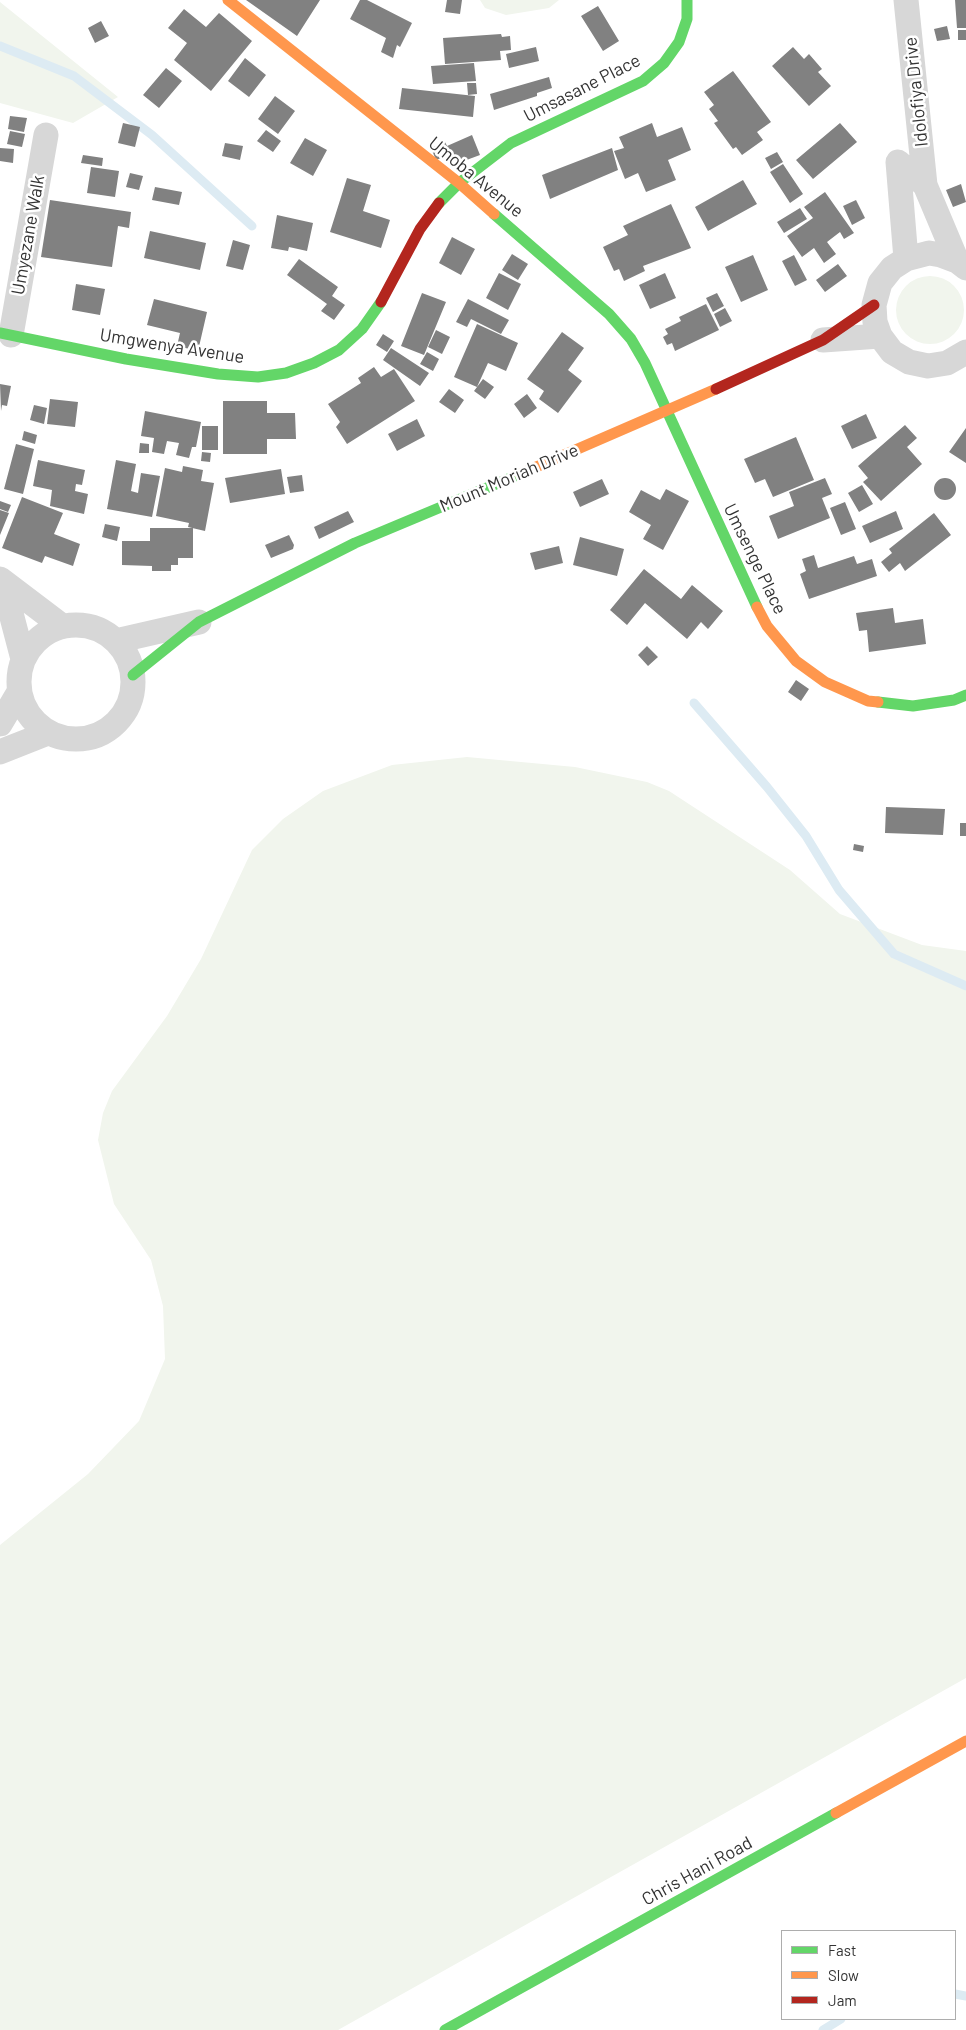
<!DOCTYPE html>
<style>
body{margin:0}
#map{position:relative;width:966px;height:2030px;overflow:hidden;background:#fff;font-family:Barlow,sans-serif}
canvas{display:block}
.legend{position:absolute;left:781px;top:1930px;width:175px;height:90px;box-sizing:border-box;background:#fff;border:1px solid #adadad;margin:0;padding:6px 9px;list-style:none;font-size:15px;color:#333}
.legend li{display:flex;align-items:center;gap:10px;height:25px}
.legend b{width:25px;border:1px solid #adadad}
</style>
<div id="map">
<canvas width="966" height="2030"></canvas>
<ul class="legend">
<li><b style="height:6px;background:#63d668"></b>Fast</li>
<li><b style="height:6px;background:#ff974d"></b>Slow</li>
<li><b style="height:6px;background:#b3261e"></b>Jam</li>
</ul>
</div>
<script>
const ctx = document.querySelector('canvas').getContext('2d');
ctx.lineJoin = 'round';
function fill(path, color) { ctx.fillStyle = color; ctx.fill(path, 'evenodd'); }
const shape = rows => new Path2D(rows.map(r => 'M' + r).join(''));
function strokePath(path, color, width, dash) { ctx.strokeStyle = color; ctx.lineWidth = width; ctx.lineCap = dash ? 'butt' : 'round'; ctx.setLineDash(dash || []); ctx.stroke(path); }
function drawText(font, color, halo, rows, align = 'center') {
  ctx.font = font + ' Barlow,sans-serif'; ctx.lineWidth = 5; ctx.setLineDash([]); ctx.textBaseline = 'middle'; ctx.strokeStyle = halo; ctx.fillStyle = color; for (const [text, x, y, turn = 0] of rows) {
    ctx.save(); ctx.translate(x, y); ctx.rotate((+turn || 0) * Math.PI / 180); ctx.textAlign = isNaN(turn) ? turn : align; if (halo) ctx.strokeText(text, 0, 0); ctx.fillText(text, 0, 0); ctx.restore();
  }
}
const green = shape([
 [480,0,559,0,549,8,506,15,485,8],
 [0,2,118,97,73,123,0,103],
 '896 310a34 34 0 1 1 68 0a34 34 0 1 1-68 0Z',
 [467,757,575,767,647,782,669,791,790,870,840,914,922,945,966,951,966,1678,338,2030,0,2030,0,1545,88,1474,139,1421,165,1359,163,1306,151,1260,114,1204,98,1140,103,1113,112,1091,167,1016,201,959,252,850,283,819,323,791,392,765]
]);
const stream = shape([
 [0,46,74,76,152,135,252,226],
 [694,703,767,787,806,836,839,890,894,954,966,986],
 [955,1994,966,1996],
 [823,2030,841,2019]
]);
const building = shape([
 [246,0,320,0,297,36],
 [360,0,367,0,412,23,400,47,397,45,393,58,381,52,386,38,350,19],
 [447,0,462,0,460,14,445,12],
 [955,0,966,0,966,28,957,28],
 [598,6,619,41,603,51,581,16],
 [184,9,206,27,219,13,252,41,211,91,174,60,187,43,168,28],
 [101,21,109,36,95,43,88,28],
 [947,26,950,39,937,41,934,29],
 [958,30,966,30,966,40,958,40],
 [501,34,502,37,510,36,511,50,500,51,501,60,445,64,443,38],
 [536,47,539,61,509,68,506,54],
 [793,47,804,59,809,54,822,69,818,72,831,86,809,106,772,66],
 [245,58,266,75,249,97,228,81],
 [474,63,476,81,433,84,431,66],
 [166,68,182,81,159,108,143,95],
 [733,71,771,122,757,132,763,140,742,155,736,147,733,149,714,123,718,121,709,109,714,105,704,92],
 [549,77,552,88,537,93,537,96,494,110,490,94],
 [467,83,476,83,477,94,468,95],
 [402,88,475,96,473,117,399,109],
 [275,96,295,111,278,134,258,119],
 [10,116,27,118,24,132,8,129],
 [123,123,140,127,135,147,118,143],
 [652,123,657,137,682,127,691,150,668,160,676,180,646,192,638,173,625,179,614,151,624,148,619,137],
 [840,123,857,142,813,179,796,160],
 [266,130,281,141,273,152,257,141],
 [10,131,25,134,22,147,7,144],
 [472,135,480,155,453,165,449,155,436,160,431,148,445,142,447,146],
 [305,138,327,150,313,176,290,163],
 [225,143,243,146,240,160,222,156],
 [0,148,14,149,13,163,0,161],
 [612,148,618,170,550,199,542,175],
 [777,152,783,162,771,169,765,158],
 [83,155,103,158,102,166,81,163],
 [783,164,803,194,790,203,770,172],
 [91,167,119,171,115,197,87,193],
 [130,173,143,176,139,190,126,187],
 [347,178,371,185,363,211,390,220,381,248,330,232],
 [743,180,757,204,708,231,695,207],
 [961,184,966,202,953,207,946,190],
 [155,187,182,192,179,205,152,200],
 [825,192,854,233,844,239,840,232,827,242,836,254,824,263,814,248,802,257,787,236,813,218,804,207],
 [50,200,131,212,129,228,118,226,112,267,41,257],
 [856,200,865,218,852,225,843,206],
 [671,204,691,248,643,266,645,271,624,281,619,269,614,271,603,247,628,235,623,226],
 [800,208,807,219,784,233,777,222],
 [277,215,313,223,307,251,289,247,288,251,271,248],
 [150,231,206,243,200,270,144,258],
 [452,237,475,249,461,275,439,263],
 [233,240,250,245,243,270,226,266],
 [512,254,528,264,518,280,502,270],
 [753,255,768,290,741,302,725,267],
 [794,255,807,280,795,286,782,261],
 [299,259,338,287,332,296,345,305,334,320,321,311,327,304,287,275],
 [838,264,847,276,825,292,816,280],
 [499,273,521,284,508,310,486,298],
 [665,273,676,298,650,309,639,285],
 [76,284,105,289,100,315,72,310],
 [422,293,446,302,424,355,401,346],
 [717,293,724,306,713,312,706,298],
 [154,299,207,312,198,351,177,346,180,333,147,325],
 [468,299,509,320,501,334,471,319,467,327,456,322],
 [706,304,719,330,675,351,672,343,667,345,663,337,668,334,665,329,681,321,679,317],
 [725,308,732,321,720,327,714,314],
 [477,324,518,343,506,371,488,363,477,387,454,377],
 [436,330,450,337,442,354,428,347],
 [562,332,584,348,568,370,582,381,558,413,539,399,544,391,527,379],
 [383,334,394,341,387,352,376,345],
 [391,348,429,373,420,386,383,360],
 [427,352,439,359,433,371,420,364],
 [374,367,381,377,394,369,415,401,347,444,336,427,340,422,328,404,361,383,358,378],
 [483,379,494,387,485,399,474,391],
 [0,384,11,386,7,406,2,405,1,411],
 [449,389,464,400,455,413,439,402],
 [527,394,537,408,524,418,514,404],
 [50,399,78,402,75,427,47,424],
 [223,401,267,401,267,413,295,413,296,439,267,439,267,454,223,454],
 [34,405,47,408,44,424,30,420],
 [145,411,201,422,196,447,192,447,189,458,176,455,179,443,167,441,164,454,152,452,154,438,141,436],
 [866,414,877,438,852,449,841,426],
 [417,419,425,436,397,451,388,434],
 [905,425,917,438,907,447,922,464,881,501,863,482,868,478,858,466],
 [202,426,218,426,218,450,202,450],
 [966,428,966,463,949,452],
 [24,431,37,435,35,444,22,440],
 [796,437,814,480,773,497,765,479,755,483,744,459],
 [140,443,149,444,149,453,139,453],
 [16,444,34,449,23,494,4,489],
 [202,452,211,453,210,462,201,461],
 [38,460,85,470,82,485,76,484,75,491,88,494,84,514,50,506,52,490,33,486],
 [116,460,136,464,131,491,138,493,141,473,160,476,152,517,107,509],
 [183,466,203,470,201,481,214,483,205,531,188,527,189,523,156,516,165,468,182,472],
 [281,469,285,494,230,503,225,478],
 [302,475,304,491,290,493,287,477],
 '934 489a11 11 0 1 1 22 0a11 11 0 1 1-22 0Z',
 [825,478,832,494,822,498,830,518,778,539,769,516,794,506,789,492],
 [602,479,609,494,580,507,573,492],
 [862,485,873,504,859,512,848,493],
 [666,489,689,501,663,550,643,539,651,525,629,512,641,490,660,500],
 [22,497,63,513,54,534,80,544,73,566,45,556,42,563,2,548],
 [0,501,11,505,8,512,0,509],
 [845,502,856,529,841,535,830,508],
 [0,510,9,513,0,535],
 [348,511,354,522,319,539,314,527],
 [896,511,903,529,870,543,862,526],
 [934,513,951,535,905,571,900,563,889,572,881,562,892,553,889,549],
 [105,524,120,527,117,541,102,537],
 [150,528,193,528,193,558,178,558,178,565,171,565,171,571,152,571,152,566,122,565,122,541,150,541],
 [289,535,294,545,293,549,271,558,265,545],
 [580,537,624,549,617,576,573,565],
 [559,546,563,563,535,570,530,553],
 [814,555,818,568,854,556,857,564,872,559,877,576,809,599,800,574,806,571,802,559],
 [644,569,681,599,692,585,723,611,708,629,701,622,687,639,645,603,627,625,610,610],
 [893,608,895,623,923,619,926,644,869,652,867,630,859,631,856,613],
 [647,646,658,657,648,666,638,655],
 [796,680,809,689,801,701,788,692],
 [886,807,945,809,943,835,885,833],
 [960,823,966,823,966,836,960,836],
 [854,844,864,846,863,852,853,850]
]);
const street = shape([
 [906,0,925,185,957,261],
 [906,259,898,162,925,185],
 [966,268,957,261,941,255,929,253,906,259,892,268,880,283,874,305,875,322,880,336,892,352,909,362,928,366,947,363,966,352],
 [11,335,46,135],
 [823,340,880,336],
 [0,579,62,626],
 [3,583,23,659],
 '19 682a57 57 0 1 1 114 0a57 57 0 1 1-114 0Z',
 [116,641,199,622],
 [0,724,19,692],
 [0,752,48,733]
]);
const fast = shape([
 [439,203,459,183,511,143,643,81,664,63,679,42,687,19,687,0],
 [494,214,609,314,631,339,645,363,757,607],
 [0,333,126,359,218,374,258,377,286,373,314,363,339,350,362,329,381,302],
 [133,675,199,622,355,543,520,474],
 [878,702,913,706,954,700,966,695],
 [445,2030,836,1813]
]);
const slow = shape([
 [228,0,459,183,494,214],
 [520,474,716,389],
 [757,607,767,626,796,661,825,682,868,701,878,702],
 [836,1813,966,1741]
]);
const jam = shape([
 [381,302,420,229,439,203],
 [716,389,823,340,874,305]
]);
const streetNames = [
 ["Umsasane Place",582,88,-27],
 ["Idolofiya Drive",916,92,-96],
 ["Umoba Avenue",476,177,39],
 ["Umyezane Walk",28,235,-80],
 ["Umgwenya Avenue",172,346,9],
 ["Mount Moriah Drive",509,478,-23],
 ["Umsenge Place",755,559,64],
 ["Chris Hani Road",697,1871,-29]
];
fill(green, '#f1f5ed');
strokePath(stream, '#ddebf3', 9);
fill(building, '#818181');
strokePath(street, '#d7d7d7', 25);
strokePath(fast, '#63d668', 11);
strokePath(slow, '#ff974d', 11);
strokePath(jam, '#b3261e', 11);
drawText('18px', '#333', '#fff', streetNames);
</script>
